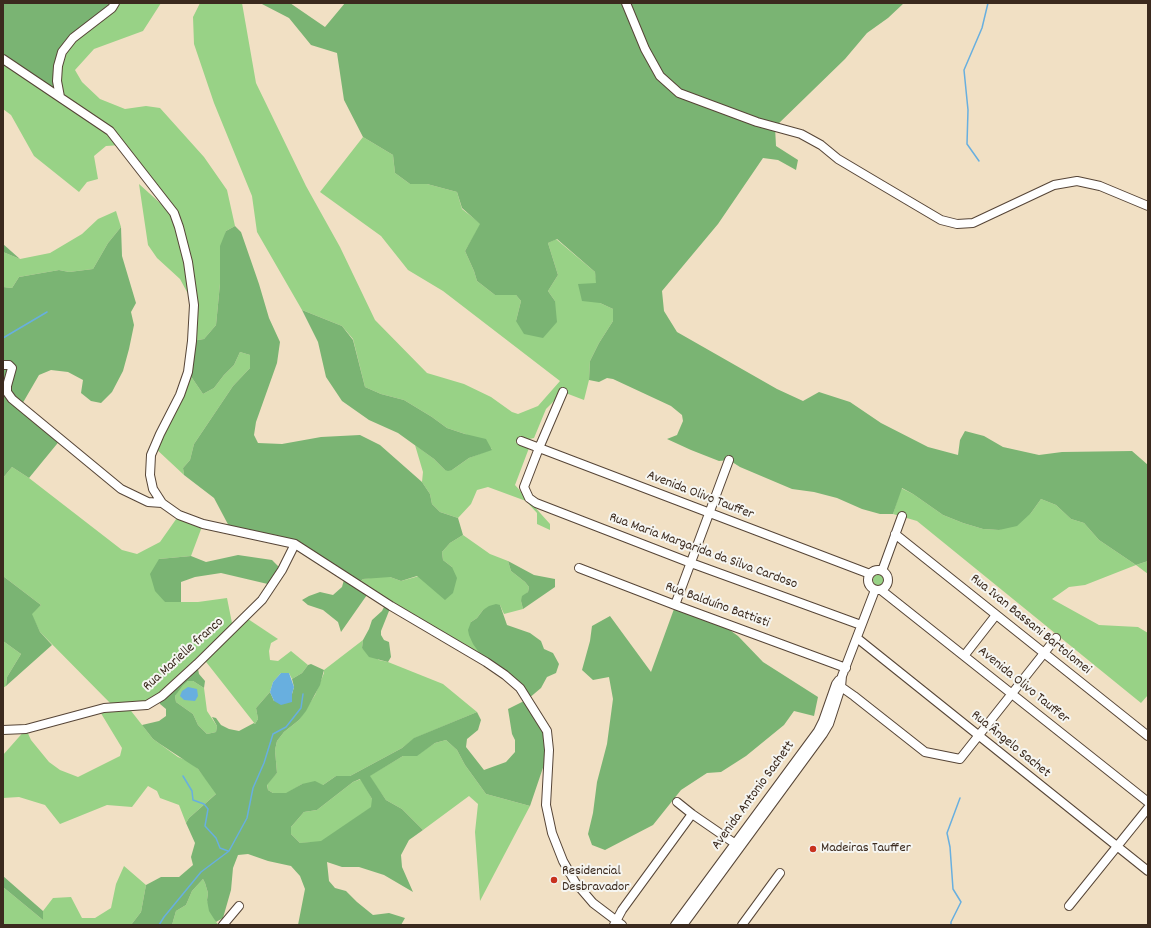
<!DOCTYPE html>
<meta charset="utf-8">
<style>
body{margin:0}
#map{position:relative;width:1151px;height:928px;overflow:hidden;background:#f1e0c4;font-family:Dekko,sans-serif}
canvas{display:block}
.frame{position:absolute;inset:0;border:4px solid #3b2a1e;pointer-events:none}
</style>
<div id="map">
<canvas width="1151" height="928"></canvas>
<div class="frame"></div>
</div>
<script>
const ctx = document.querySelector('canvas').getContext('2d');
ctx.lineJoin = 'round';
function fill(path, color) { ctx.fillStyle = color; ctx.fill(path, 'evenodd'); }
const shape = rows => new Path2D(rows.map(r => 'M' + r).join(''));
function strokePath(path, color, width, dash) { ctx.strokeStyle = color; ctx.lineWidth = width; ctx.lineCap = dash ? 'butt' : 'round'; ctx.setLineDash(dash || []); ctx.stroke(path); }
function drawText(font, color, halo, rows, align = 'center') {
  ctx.font = font + ' Dekko,sans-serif'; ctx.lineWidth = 4; ctx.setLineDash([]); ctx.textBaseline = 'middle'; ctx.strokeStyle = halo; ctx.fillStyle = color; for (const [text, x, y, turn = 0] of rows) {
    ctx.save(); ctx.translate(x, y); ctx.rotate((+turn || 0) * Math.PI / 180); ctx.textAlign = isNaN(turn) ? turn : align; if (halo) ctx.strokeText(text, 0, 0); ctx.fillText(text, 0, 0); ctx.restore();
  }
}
const green = shape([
 [115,3,161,3,143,31,94,49,75,70,82,82,100,99,125,109,146,106,160,108,204,157,227,190,235,226,226,231,220,270,220,284,216,325,204,339,192,341,194,305,180,279,157,258,148,245,139,184,159,202,172,212,121,145,106,146,94,156,98,179,87,182,79,192,34,156,11,115,3,109,3,59,62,52],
 [200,3,242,3,256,83,306,186,340,247,375,320,427,373,464,384,491,397,512,412,518,414,538,406,560,381,443,291,408,270,381,236,320,192,363,137,393,155,395,173,410,184,427,184,457,192,462,209,481,224,465,251,474,271,477,281,495,295,516,295,521,301,516,321,555,301,548,291,558,275,548,243,556,239,595,272,600,303,613,309,613,321,599,343,590,361,589,380,584,400,563,392,546,409,534,438,515,442,529,448,515,485,550,524,550,530,537,524,537,513,526,501,488,487,477,490,471,504,458,518,440,512,432,504,430,494,422,482,423,472,415,445,434,459,445,470,452,470,469,458,492,449,465,434,447,428,432,417,404,400,381,394,365,387,353,339,342,326,302,310,257,232,252,196,214,103,194,44,193,17],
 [116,211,121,227,108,243,93,269,69,272,59,270,19,277,12,288,3,287,3,252,20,259,50,253,82,234,98,219],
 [240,352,250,355,250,368,233,386,194,444,190,460,183,468,184,475,154,447,188,372,203,394,214,388,224,375,234,365],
 [12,467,29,478,122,550,137,554,160,542,179,515,203,524,191,556,159,559,165,602,198,602,227,598,233,628,245,617,278,639,271,643,269,651,270,660,278,661,291,651,308,665,302,673,292,679,289,673,281,673,273,682,270,692,256,708,258,719,255,724,203,658,147,705,128,707,153,739,178,757,188,761,198,769,217,793,189,818,186,823,179,805,160,798,157,791,148,786,132,807,107,805,60,824,45,805,19,797,3,798,3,755,26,729,31,740,49,762,60,770,78,777,120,756,122,748,99,710,113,706,40,632,31,614,41,605,3,576,3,478],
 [901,488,913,494,943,515,963,523,983,529,999,530,1031,513,1041,499,1056,505,1071,519,1084,523,1099,540,1136,565,1148,561,1148,574,1136,565,1085,585,1069,587,1052,599,1099,625,1138,627,1148,633,1148,695,1141,703,917,521,893,514],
 [463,535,490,554,508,561,511,571,525,582,529,587,528,592,521,601,523,609,504,614,500,605,483,610,477,618,471,622,486,662,358,584,363,579,378,577,390,577,401,581,452,567,443,560,442,552,450,543],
 '873 580a6 6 0 1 1 12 0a6 6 0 1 1-12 0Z',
 [363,640,362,648,379,660,388,662,443,684,477,712,415,738,402,748,350,776,336,776,323,785,302,784,286,794,273,793,268,790,267,784,277,773,275,750,277,741,284,732,299,720,315,695,324,673,324,670],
 [3,641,21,654,7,677,6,686,3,688],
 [188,681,193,681,204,688,207,711,217,726,216,732,207,734,198,725,193,714,176,702,175,696,178,690,183,684],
 [446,740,457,750,465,765,486,794,530,806,480,901,475,832,478,804,469,796,423,830,402,809,386,800,369,776,403,756,417,755,435,743],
 [361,779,372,799,372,807,321,842,300,843,291,834,291,827,304,812,317,810,353,782],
 [124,866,146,885,141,912,131,925,3,925,3,887,43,920,43,911,53,898,71,897,82,918,95,918,111,908,116,884],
 [203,879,205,883,208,893,207,900,216,922,219,925,172,925,176,911,186,905,192,891]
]);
const forest = shape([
 [3,3,115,3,62,52,60,97,3,59],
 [260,3,290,3,325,27,345,3,904,3,888,18,867,33,845,59,775,127,776,146,798,160,796,170,778,160,763,158,718,224,662,291,664,311,677,332,777,389,803,401,819,392,850,402,881,423,928,447,958,455,960,440,965,431,984,436,1003,447,1039,455,1062,452,1132,451,1148,465,1148,561,1136,565,1099,540,1084,523,1071,519,1056,505,1041,499,1031,513,1017,526,999,530,983,529,963,523,943,515,913,494,902,488,893,514,880,514,862,509,837,498,814,492,792,489,740,467,729,460,719,461,691,450,667,439,677,435,683,421,682,415,671,406,613,379,607,378,599,382,589,380,590,361,599,343,613,321,613,309,600,303,582,301,578,284,596,283,595,272,557,239,548,243,558,275,548,291,555,301,557,322,543,338,524,334,516,321,521,301,516,295,495,295,477,281,474,271,465,251,480,224,462,208,457,192,427,184,410,184,395,173,393,155,363,137,344,100,337,53,311,45,289,18],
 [235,226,241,232,259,284,269,318,280,342,277,363,256,422,254,435,258,443,282,444,321,437,360,435,380,445,422,482,430,494,432,504,440,512,458,518,463,535,450,543,442,552,443,560,452,567,457,578,453,593,445,600,417,576,401,581,390,577,363,579,358,584,369,592,341,632,338,622,323,610,308,605,302,600,309,596,320,592,333,595,342,587,345,576,295,544,231,530,214,498,184,475,183,468,190,460,194,444,233,386,250,368,250,355,240,352,234,365,224,375,214,388,203,394,188,372,192,341,204,339,216,325,220,284,220,246,226,231],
 [121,227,122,256,136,303,131,312,134,325,129,349,123,371,112,392,101,403,91,401,81,393,83,380,68,372,51,370,39,375,21,406,61,439,29,478,12,467,3,478,3,287,12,288,19,277,59,270,69,272,93,269,108,243],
 [3,244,20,259,3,252],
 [302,310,342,326,353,340,365,387,381,394,404,400,432,417,447,428,465,434,486,439,492,450,469,458,452,470,448,471,445,470,434,459,398,433,369,420,342,401,326,377,318,342],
 [238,555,272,560,282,570,272,585,221,573,195,577,181,582,181,602,165,602,155,591,150,574,159,559,191,556,206,562],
 [508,561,534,575,555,579,555,587,523,609,521,601,522,596,528,592,529,587,525,582,511,571],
 [3,576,41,605,32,614,40,632,52,645,6,686,7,677,21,654,3,641],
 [386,603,391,606,381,631,381,635,384,640,389,642,391,657,388,662,369,657,362,648,363,640,369,629,372,620,382,611],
 [496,604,500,605,507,625,530,633,541,641,544,649,553,653,559,664,556,673,547,677,541,688,528,699,547,731,549,750,530,806,486,794,465,765,457,750,446,740,435,743,417,756,403,756,370,776,386,800,402,809,423,830,409,840,401,855,402,867,413,892,384,875,359,867,342,867,327,862,329,881,335,888,346,891,357,902,373,915,389,913,405,918,401,925,298,925,305,889,300,876,291,866,268,861,248,854,238,855,233,868,231,890,223,918,216,922,209,911,207,900,208,893,205,883,203,879,192,891,186,905,176,911,172,925,131,925,141,912,146,885,161,877,179,877,193,865,191,857,195,843,186,823,189,818,216,794,198,769,160,744,153,739,142,725,159,721,166,716,166,709,160,704,158,698,197,664,199,674,205,681,204,688,193,681,188,681,183,685,175,696,176,702,193,714,198,725,207,734,216,732,217,726,212,717,216,718,221,725,229,729,239,731,254,723,255,724,258,719,256,708,270,692,274,701,292,694,294,687,292,679,302,673,308,665,311,664,324,670,320,685,306,711,299,720,284,732,277,741,275,750,277,773,267,785,268,790,273,793,286,793,302,784,315,781,323,785,336,776,350,776,402,748,414,738,477,712,481,720,478,730,467,739,466,747,484,770,506,762,515,752,515,740,512,734,508,709,528,699,486,662,473,644,469,635,468,630,471,622,477,618,483,610,489,606],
 [360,779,372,799,371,807,321,841,300,843,291,834,291,827,304,812,317,810,353,782],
 [674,609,727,628,738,636,763,662,818,697,814,716,794,711,784,725,746,756,721,772,707,773,681,790,653,825,605,850,592,845,588,834,593,813,597,782,607,744,613,699,609,677,593,680,582,670,590,641,592,626,610,616,651,672],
 [3,876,43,911,43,920,3,887]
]);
const water = shape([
 [281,673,289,673,294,687,292,694,292,702,281,705,274,701,270,692,273,682],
 [188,687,197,689,198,696,195,701,184,700,180,696,182,691]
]);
const stream = shape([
 [979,161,967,144,968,110,964,70,982,28,988,3],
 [3,338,47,312],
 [183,776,192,791,193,800,204,804,208,809,205,826,216,838,220,848,228,851],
 [159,925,164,917,201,872,229,851,247,818,253,788,264,763,273,734,286,727,301,708,303,694],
 [951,925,951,922,961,902,953,889,950,847,947,833,960,798]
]);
const minor = shape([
 [626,3,645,49,660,76,679,93,757,122,801,134,821,145,838,159,875,181,941,220,957,224,973,223,1054,185,1077,181,1100,186,1148,206],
 [3,59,110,131,174,213,179,227,188,262,194,305,192,341,188,372,180,395,160,434,151,455,150,475,153,489,162,503,179,515,203,524,295,544,391,606,486,662,505,675,520,688,547,731,549,750,546,805,552,833,563,861,575,882,593,903,622,925],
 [60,97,57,81,58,66,62,52,73,38,112,8,115,3],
 [3,365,9,365,12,368,7,386,7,392,12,399,121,489,148,502,162,503],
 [563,392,539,448,524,487,529,498,536,503,691,563,861,625],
 [521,441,870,574],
 [895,534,1148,736],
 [579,568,675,605,846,668],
 '868 580a10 10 0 1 1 20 0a10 10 0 1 1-20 0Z',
 [882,571,902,516],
 [881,590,1148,802],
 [675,605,729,460],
 [857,638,1148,871],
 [964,656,996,615],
 [837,684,854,696,925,752,960,759,1056,638],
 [3,730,26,729,104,708,147,705,162,696,197,664,262,600,282,570,295,544],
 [677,802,692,814,740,847],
 [1069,906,1148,808],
 [223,925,239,906],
 [614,925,622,910,692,814],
 [675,925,818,731,823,721,836,684,839,680],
 [683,925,823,734,829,724,841,687,842,676,875,590],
 [742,925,780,873]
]);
const markers = [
 [813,849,4,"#c8321e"],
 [554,880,4,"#c8321e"]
];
const streetNames = [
 ["Avenida Olivo Tauffer",700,496,21],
 ["Rua Maria Margarida da Silva Cardoso",703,552,20],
 ["Rua Balduíno Battisti",717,606,20],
 ["Rua Ivan Bassani Bartolomei",1030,625,39],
 ["Rua Marielle franco",184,655,-42],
 ["Avenida Olivo Tauffer",1023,686,39],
 ["Rua Ângelo Sachet",1010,745,39],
 ["Avenida Antonio Sachett",754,796,-54]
];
const poiNames = [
 ["Madeiras Tauffer",821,849],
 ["Residencial",562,872],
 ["Desbravador",562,888]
];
fill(green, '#98d286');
fill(forest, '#7ab473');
fill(water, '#68afdf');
strokePath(stream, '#68afdf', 1.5);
strokePath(minor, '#564537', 10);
strokePath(minor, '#fff', 8);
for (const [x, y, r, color] of markers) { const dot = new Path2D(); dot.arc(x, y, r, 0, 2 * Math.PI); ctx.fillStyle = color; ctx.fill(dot); strokePath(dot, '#f6f6f2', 1.5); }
drawText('14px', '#3b2a1e', '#f6f6f2', streetNames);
drawText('14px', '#3b2a1e', '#f6f6f2', poiNames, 'left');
</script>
